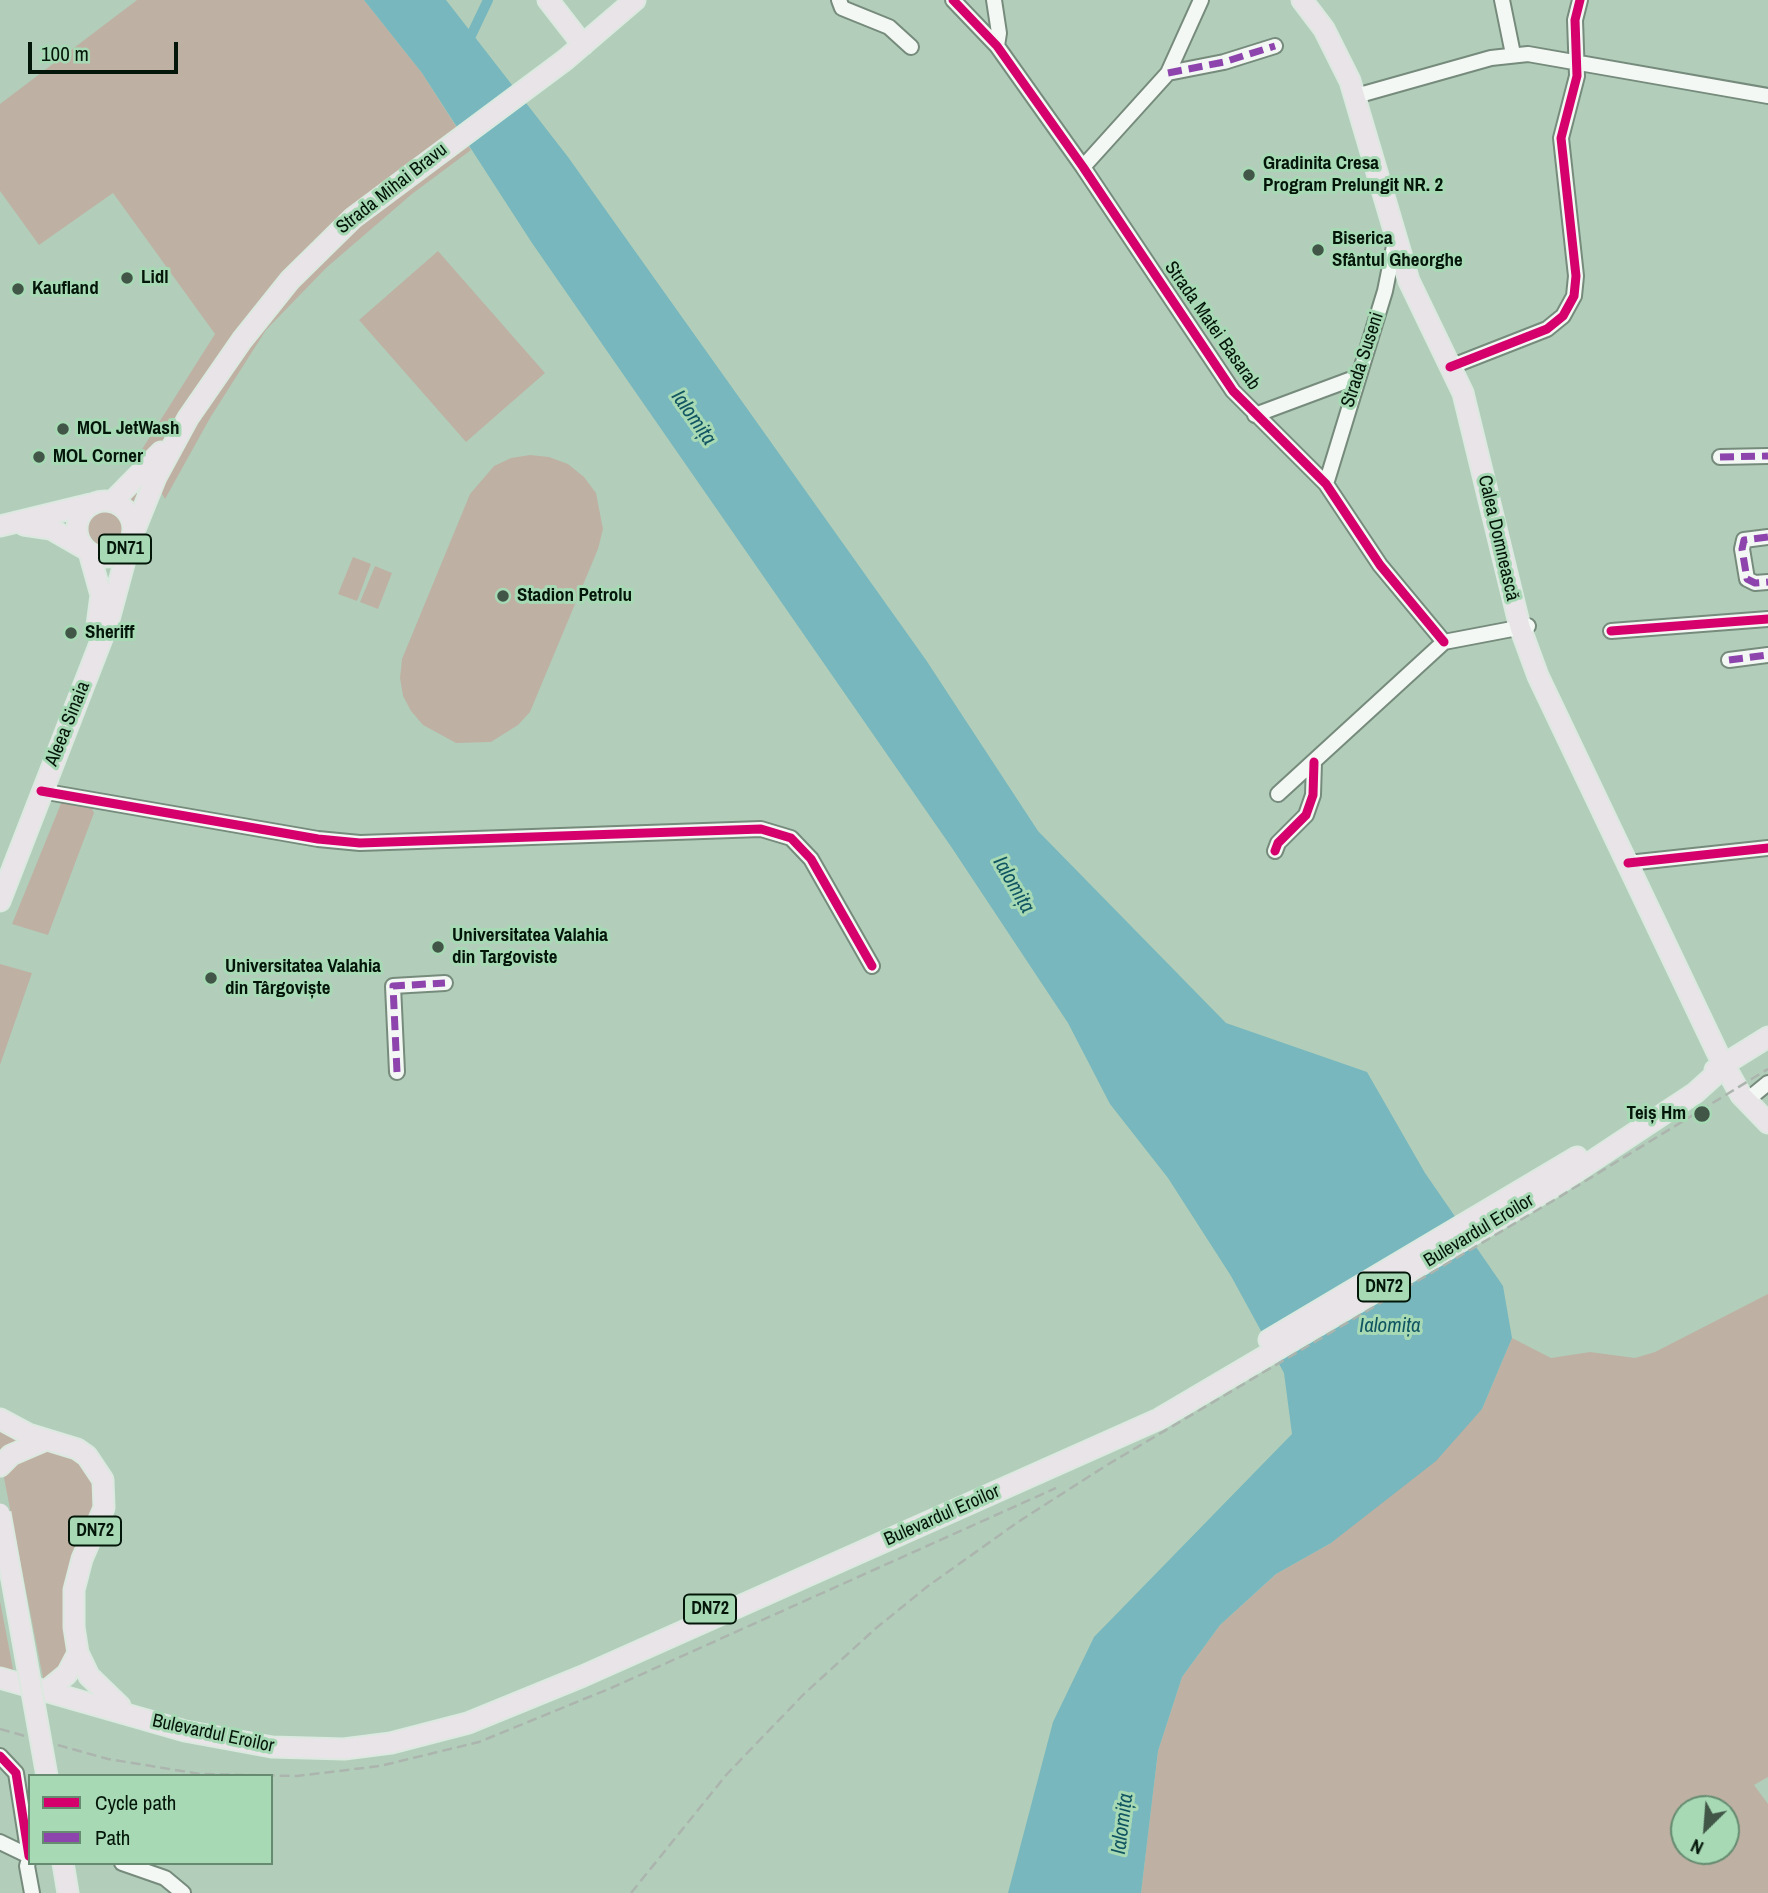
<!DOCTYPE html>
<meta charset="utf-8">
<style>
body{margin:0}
#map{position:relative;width:1768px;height:1893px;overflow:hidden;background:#b2ceba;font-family:"Archivo Narrow",sans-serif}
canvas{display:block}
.legend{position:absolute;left:28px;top:1774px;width:245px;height:91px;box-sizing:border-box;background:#a7d9b5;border:2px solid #668b70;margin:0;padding:9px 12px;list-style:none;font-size:21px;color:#041609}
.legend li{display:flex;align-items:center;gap:14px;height:35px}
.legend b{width:35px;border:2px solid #668b70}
.north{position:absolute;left:1670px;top:1795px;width:70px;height:70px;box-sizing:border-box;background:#a7d9b5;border:2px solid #668b70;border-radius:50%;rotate:205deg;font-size:19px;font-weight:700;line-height:28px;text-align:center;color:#041609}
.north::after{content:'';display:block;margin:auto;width:24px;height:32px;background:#415647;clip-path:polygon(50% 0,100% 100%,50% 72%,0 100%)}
.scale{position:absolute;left:28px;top:42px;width:150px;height:32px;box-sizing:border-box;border:4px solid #041609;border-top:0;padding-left:9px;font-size:21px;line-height:24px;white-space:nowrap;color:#041609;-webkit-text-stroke:5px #a7d9b5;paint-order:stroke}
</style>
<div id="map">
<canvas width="1768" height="1893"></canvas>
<ul class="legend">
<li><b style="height:9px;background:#d6006c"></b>Cycle path</li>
<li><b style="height:9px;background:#8e44ad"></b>Path</li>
</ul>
<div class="north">N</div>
<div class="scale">100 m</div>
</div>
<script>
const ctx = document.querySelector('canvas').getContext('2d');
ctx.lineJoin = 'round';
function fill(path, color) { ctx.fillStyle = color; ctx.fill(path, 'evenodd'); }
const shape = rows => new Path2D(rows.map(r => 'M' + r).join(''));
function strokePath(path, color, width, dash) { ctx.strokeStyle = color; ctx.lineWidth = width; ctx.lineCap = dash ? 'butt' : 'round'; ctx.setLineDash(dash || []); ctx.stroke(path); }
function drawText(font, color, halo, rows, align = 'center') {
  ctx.font = font + ' "Archivo Narrow",sans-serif'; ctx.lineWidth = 6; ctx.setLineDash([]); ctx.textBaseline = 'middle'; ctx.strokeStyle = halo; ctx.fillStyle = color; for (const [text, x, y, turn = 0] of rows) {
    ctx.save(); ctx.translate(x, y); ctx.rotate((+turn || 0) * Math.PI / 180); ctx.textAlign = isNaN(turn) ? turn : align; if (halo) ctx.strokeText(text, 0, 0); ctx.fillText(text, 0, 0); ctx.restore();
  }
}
const green = shape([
 [137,0,364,0,422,73,471,150,412,194,326,268,266,330,210,418,165,499,153,479,137,509,127,498,149,471,139,454,215,334,113,193,39,245,0,191,0,104],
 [438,251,545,373,466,442,359,320],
 [530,455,549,457,568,464,584,477,596,493,603,529,598,549,530,712,518,725,491,742,456,743,423,725,411,711,403,696,400,678,402,659,470,494,494,466,511,458],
 '84 529a21 21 0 1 1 42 0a21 21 0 1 1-42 0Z',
 [353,557,371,564,357,601,338,594],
 [375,566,392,573,378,609,360,602],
 [62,801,90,805,94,813,48,935,12,924],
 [0,964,32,973,0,1065],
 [1768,1294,1768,1777,1754,1785,1768,1804,1768,1893,1141,1893,1158,1751,1182,1677,1220,1625,1276,1574,1331,1543,1482,1409,1512,1338,1551,1358,1590,1352,1635,1358,1655,1352],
 [1684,1809,1726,1809,1726,1851,1684,1851],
 [0,1430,8,1436,24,1441,0,1453],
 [33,1451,58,1452,79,1462,88,1473,96,1498,71,1562,64,1589,63,1623,69,1663,44,1683,4,1478,6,1467],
 [0,1601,14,1674,0,1670]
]);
const water = shape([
 [364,0,446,0,568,157,926,660,1038,831,1226,1023,1367,1072,1425,1173,1503,1286,1512,1338,1482,1409,1436,1461,1331,1543,1276,1574,1220,1625,1182,1677,1158,1751,1141,1893,1008,1893,1053,1722,1094,1637,1292,1434,1284,1373,1231,1276,1168,1178,1110,1104,1068,1023,952,848,532,243,422,73]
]);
const canal = shape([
 [467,44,488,0]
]);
const minor = shape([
 [839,0,842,8,889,27,911,47],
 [953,0,997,46,1083,167,1233,391,1326,484,1380,565,1444,642],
 [994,0,999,33,997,46],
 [1502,0,1513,54],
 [1168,73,1224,62,1275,46],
 [1356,96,1491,58,1528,54,1768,96],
 [1083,167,1168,73,1201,0],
 [1450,367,1547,329,1563,316,1574,296,1576,276,1561,138,1577,76,1575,20,1580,0],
 [1255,415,1357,377],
 [1720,457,1768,456],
 [1326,484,1385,291,1395,241],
 [1768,537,1744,540,1742,549,1747,579,1755,583,1768,582],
 [1611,631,1768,619],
 [1444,642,1528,626],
 [1729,660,1768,655],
 [41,791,318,839,360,843,761,829,791,838,811,859,872,966],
 [1278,794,1444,642],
 [1275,851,1278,843,1306,815,1313,795,1314,762],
 [1628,863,1768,848],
 [397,1072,393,986,445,983],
 [1746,1101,1768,1083],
 [0,1756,16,1773,29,1856],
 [0,1842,29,1856],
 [30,1855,27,1866,32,1893],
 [122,1863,165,1878,183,1893]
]);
const major = shape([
 [548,0,583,45],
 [1302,0,1324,29,1350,81,1409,281,1463,393,1520,627,1538,676,1719,1056,1741,1095,1768,1123],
 '77 529a28 28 0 1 1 56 0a28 28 0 1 1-56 0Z',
 [112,502,161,452],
 [24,525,51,529,84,548],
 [0,526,91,504],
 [133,534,156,477,188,418,242,340,290,280,353,218,565,60,635,0],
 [89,552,101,595,97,626],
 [0,901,108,623,129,545],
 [1715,1070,1768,1037],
 [1269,1340,1577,1157],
 [0,1419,28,1434,77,1449,87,1456,103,1480,104,1508,82,1559,74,1590,74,1627,78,1653,89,1676,120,1706],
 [0,1466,11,1455,46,1440],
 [0,1678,185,1731,272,1747,344,1749,391,1743,468,1723,583,1676,1159,1419,1556,1185,1695,1093,1725,1066],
 [45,1692,67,1674,78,1653],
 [63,1863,68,1893]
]);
const rail = shape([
 [0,1729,108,1759,200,1774,297,1776,380,1766,479,1742,611,1688,1056,1488],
 [631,1893,727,1774,804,1694,875,1629,928,1586,1018,1522,1107,1465,1556,1199,1768,1069]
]);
const majorBridge = shape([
 [0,1513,47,1776]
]);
const quiet = shape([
 [1168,73,1224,62,1275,46],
 [1720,457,1768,456],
 [1768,537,1744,540,1742,549,1747,579,1755,583,1768,582],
 [1729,660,1768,655],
 [397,1072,393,986,445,983]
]);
const cycleway = shape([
 [953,0,997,46,1083,167,1233,391,1326,484,1380,565,1444,642],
 [1450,367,1547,329,1563,316,1574,296,1576,276,1561,138,1577,76,1575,20,1580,0],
 [1611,631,1768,619],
 [41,791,318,839,360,843,761,829,791,838,811,859,872,966],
 [1275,851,1278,843,1306,815,1313,795,1314,762],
 [1628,863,1768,848],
 [0,1756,16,1773,29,1856]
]);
const markers = [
 [1249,175,7,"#415647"],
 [1318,250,7,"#415647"],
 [127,278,7,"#415647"],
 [18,289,7,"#415647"],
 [63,429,7,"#415647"],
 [39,457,7,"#415647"],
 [503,596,7,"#415647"],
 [71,633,7,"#415647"],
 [438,947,7,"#415647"],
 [211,978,7,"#415647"],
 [1702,1114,9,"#415647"]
];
const shields = [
 [125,549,52],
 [1384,1287,52],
 [95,1531,52],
 [710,1609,52]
];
const shieldNames = [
 ["DN71",125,549],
 ["DN72",1384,1287],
 ["DN72",95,1531],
 ["DN72",710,1609]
];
const poiNames = [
 ["Gradinita Cresa",1263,164],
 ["Program Prelungit NR. 2",1263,186],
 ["Biserica",1332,239],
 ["Sfântul Gheorghe",1332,261],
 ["Lidl",141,278],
 ["Kaufland",32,289],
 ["MOL JetWash",77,429],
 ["MOL Corner",53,457],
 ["Stadion Petrolu",517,596],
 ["Sheriff",85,633],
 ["Universitatea Valahia",452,936],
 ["din Targoviste",452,958],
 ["Universitatea Valahia",225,967],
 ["din Târgoviște",225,989],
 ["Teiș Hm",1686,1114,"right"]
];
const streetNames = [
 ["Strada Mihai Bravu",392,189,-38],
 ["Strada Matei Basarab",1212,326,55],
 ["Strada Suseni",1363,360,-72],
 ["Calea Domnească",1498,538,77],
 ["Aleea Sinaia",68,724,-68],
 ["Bulevardul Eroilor",1479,1231,-31],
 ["Bulevardul Eroilor",942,1516,-24],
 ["Bulevardul Eroilor",213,1734,12]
];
const waterNames = [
 ["Ialomița",693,418,55],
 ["Ialomița",1013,885,60],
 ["Ialomița",1390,1326],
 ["Ialomița",1123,1824,-83]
];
fill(green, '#beb1a3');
fill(water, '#77b7bd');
strokePath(canal, '#77b7bd', 10);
strokePath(minor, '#768b7c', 18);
strokePath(major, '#dce9e0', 23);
strokePath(minor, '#f3f8f5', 14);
strokePath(major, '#e8e4e7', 19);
strokePath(rail, '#acb4ae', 2.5, [10, 5]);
strokePath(majorBridge, '#dce9e0', 23, []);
strokePath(majorBridge, '#e8e4e7', 19);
strokePath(quiet, '#8e44ad', 7, [14, 7]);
strokePath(cycleway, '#d6006c', 9);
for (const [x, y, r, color] of markers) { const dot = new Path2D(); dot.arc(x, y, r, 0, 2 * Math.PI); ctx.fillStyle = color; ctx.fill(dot); strokePath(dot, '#a7d9b5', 2.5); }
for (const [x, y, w] of shields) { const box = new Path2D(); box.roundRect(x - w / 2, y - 14.5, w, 29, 5); ctx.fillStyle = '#a7d9b5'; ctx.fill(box); strokePath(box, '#041609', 2); }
drawText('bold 18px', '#041609', null, shieldNames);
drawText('bold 19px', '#041609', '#a7d9b5', poiNames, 'left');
drawText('19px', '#041609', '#a7d9b5', streetNames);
drawText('italic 21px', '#105561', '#a7d9b5', waterNames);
</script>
